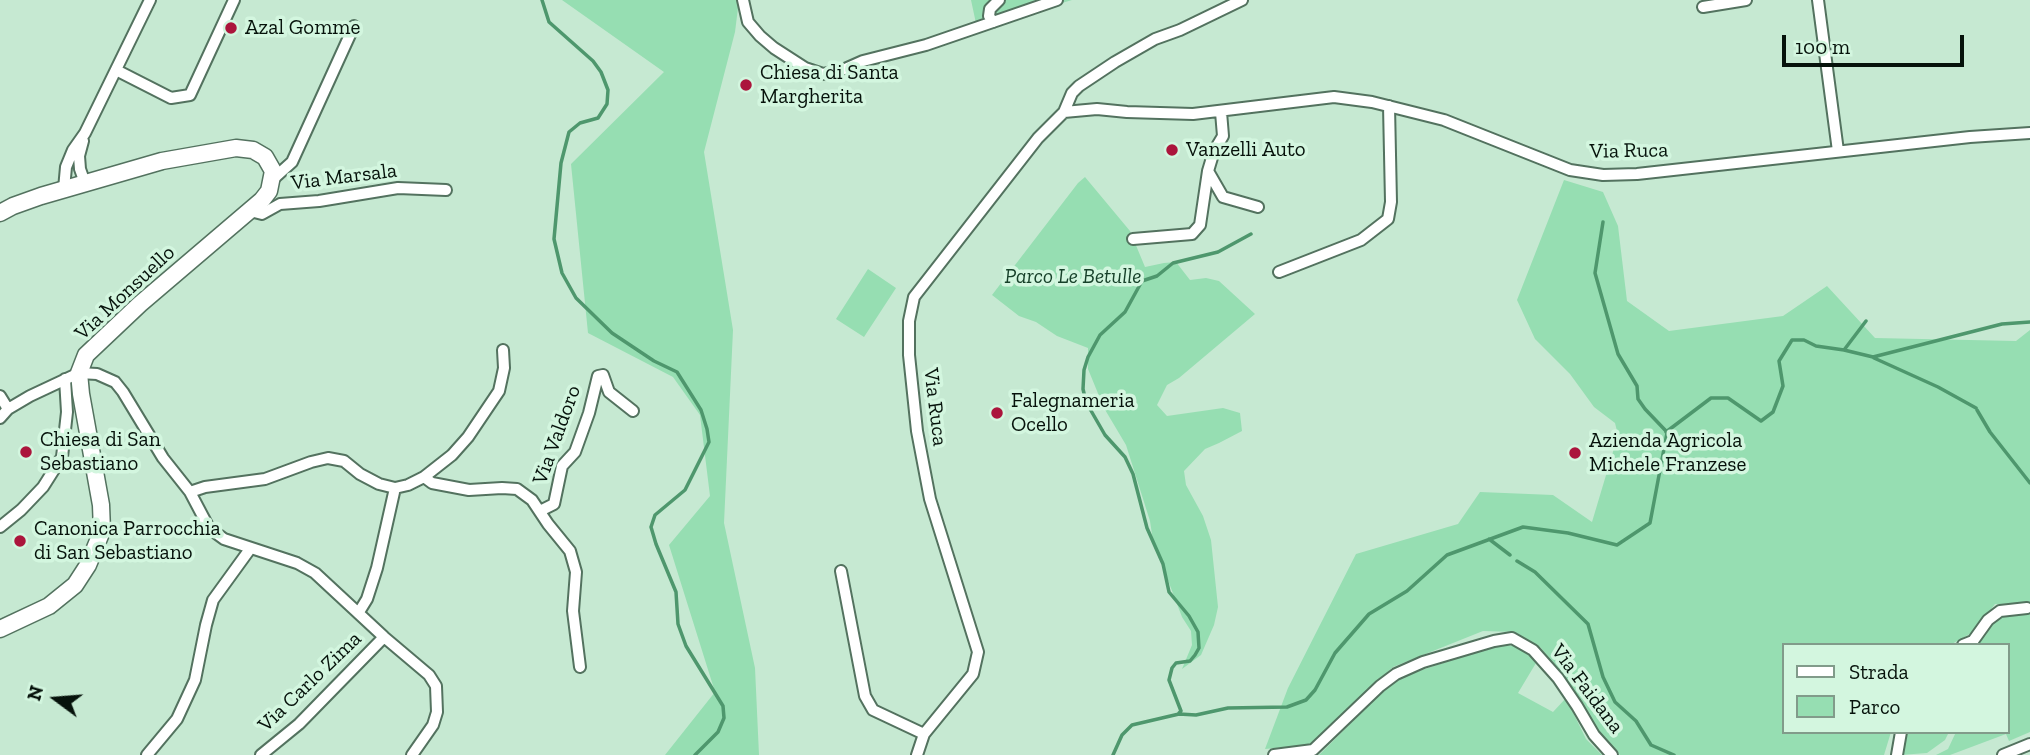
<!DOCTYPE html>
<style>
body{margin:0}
#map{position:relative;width:2030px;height:755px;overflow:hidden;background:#c6e9d2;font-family:"Zilla Slab",serif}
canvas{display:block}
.legend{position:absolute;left:1782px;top:643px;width:228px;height:91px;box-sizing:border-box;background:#d3f6df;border:2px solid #819b8a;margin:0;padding:9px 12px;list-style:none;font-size:21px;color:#06120b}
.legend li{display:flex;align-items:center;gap:14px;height:35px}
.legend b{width:35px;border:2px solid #819b8a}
.north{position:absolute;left:21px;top:664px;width:70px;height:70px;-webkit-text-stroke:5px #d3f6df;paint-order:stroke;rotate:286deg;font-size:19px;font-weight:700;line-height:28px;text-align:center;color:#06120b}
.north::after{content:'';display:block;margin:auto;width:24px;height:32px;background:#06120b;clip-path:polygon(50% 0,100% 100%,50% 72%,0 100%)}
.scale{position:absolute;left:1782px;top:35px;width:182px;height:32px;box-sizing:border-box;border:4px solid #06120b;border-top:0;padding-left:9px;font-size:21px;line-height:24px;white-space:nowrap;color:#06120b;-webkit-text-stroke:5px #d3f6df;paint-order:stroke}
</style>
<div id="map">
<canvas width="2030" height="755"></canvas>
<ul class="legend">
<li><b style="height:9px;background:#fff"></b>Strada</li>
<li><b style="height:19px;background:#96deb2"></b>Parco</li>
</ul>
<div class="north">N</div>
<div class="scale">100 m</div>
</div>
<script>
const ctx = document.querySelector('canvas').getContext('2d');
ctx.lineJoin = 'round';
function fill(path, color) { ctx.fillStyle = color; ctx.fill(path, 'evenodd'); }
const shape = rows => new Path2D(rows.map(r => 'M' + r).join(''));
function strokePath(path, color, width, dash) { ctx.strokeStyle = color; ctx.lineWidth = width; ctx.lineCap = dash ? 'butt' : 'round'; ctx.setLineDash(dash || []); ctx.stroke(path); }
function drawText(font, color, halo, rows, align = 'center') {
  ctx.font = font + ' "Zilla Slab",serif'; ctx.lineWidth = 7; ctx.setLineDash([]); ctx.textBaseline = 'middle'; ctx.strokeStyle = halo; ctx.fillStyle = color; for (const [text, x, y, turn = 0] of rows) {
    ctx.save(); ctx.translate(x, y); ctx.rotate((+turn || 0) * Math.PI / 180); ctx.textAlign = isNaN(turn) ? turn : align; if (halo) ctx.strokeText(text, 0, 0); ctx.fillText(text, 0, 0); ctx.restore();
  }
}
const green = shape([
 [562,0,739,0,735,32,704,152,733,330,724,523,755,668,759,755,665,755,715,692,669,545,710,496,700,415,673,377,588,333,571,164,664,72],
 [971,0,1072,0,977,28],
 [1085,177,1130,231,1145,267,1164,263,1176,262,1190,280,1206,278,1219,281,1255,314,1179,378,1167,385,1157,405,1167,416,1223,408,1240,413,1242,431,1219,443,1205,449,1184,471,1186,485,1203,516,1211,540,1218,607,1214,625,1201,655,1182,669,1192,645,1191,631,1182,617,1153,541,1150,521,1126,445,1104,408,1088,369,1088,348,1057,336,1036,322,1019,316,992,295,1078,183],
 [1564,180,1603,192,1618,226,1627,301,1669,331,1783,316,1827,286,1875,338,2016,341,2030,330,2030,604,2027,602,2012,606,1995,604,1975,631,1950,645,1783,645,1783,732,1891,732,1884,755,1620,755,1603,738,1573,691,1541,648,1515,632,1483,631,1393,667,1309,745,1265,749,1288,688,1356,554,1458,524,1480,492,1553,495,1592,522,1618,435,1615,423,1594,407,1570,374,1535,339,1517,300],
 [868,269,896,288,864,337,836,319],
 [2030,611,2030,732,2009,741,2006,734,1950,755,1936,755,1948,749,1956,732,2007,732,2007,645,1972,645,1986,635,1991,621,2000,615],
 [1504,645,1521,647,1536,663,1518,693,1553,712,1566,698,1586,739,1602,755,1319,755,1383,691,1401,677,1467,655],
 [1906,732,1949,732,1945,740,1927,753,1900,755]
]);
const stream = shape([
 [542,0,549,22,593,61,601,72,608,90,607,104,598,118,580,123,569,132,561,163,554,239,562,273,576,298,612,333,654,361,677,372,701,410,707,429,709,442,685,490,655,515,651,527,656,544,676,592,678,624,686,646,723,706,724,718,718,732,695,755],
 [1603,222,1595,273,1618,354,1637,386,1638,399,1645,409,1666,431],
 [1844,350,1866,321],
 [1874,358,1938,387,1976,408],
 [1977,410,1990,432,2030,483],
 [1489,539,1510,555],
 [1517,561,1535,572,1588,624,1603,677,1615,702,1636,721,1651,745,1674,755],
 [1179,713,1181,711,1169,680,1172,668,1176,663,1190,661,1195,655,1199,648,1198,632,1189,616,1169,592,1163,564,1147,528,1133,474,1125,457,1105,435,1086,402,1083,389,1084,370,1088,357,1100,335,1125,312,1142,281,1157,276,1173,263,1218,252,1251,234],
 [1113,755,1122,735,1132,725,1179,714,1196,715,1228,708,1287,707,1306,700,1315,690,1335,653,1369,614,1407,591,1447,555,1523,527,1568,533,1617,545,1650,523,1667,433,1666,432,1711,398,1728,398,1761,421,1773,412,1783,386,1779,361,1792,340,1804,340,1816,346,1844,350,1873,357,2002,324,2030,322]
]);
const street = shape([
 [743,0,748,22,760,36,774,48,805,68,823,74,845,69,863,61,926,45,1057,0],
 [1818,0,1838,151],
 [1703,7,1746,0],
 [993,22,989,16,990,9,999,0],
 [116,70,171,98,190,95,234,0],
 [1064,112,1072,93,1079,86,1115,62,1155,39,1180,30,1242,0],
 [1221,112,1223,136,1214,151,1208,171,1223,197,1258,207],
 [83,141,79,156,80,169,85,183],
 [272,180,292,162,354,26],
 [64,189,66,167,73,150,85,133,150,0],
 [250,211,262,214,280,204,319,201,398,188,446,190],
 [1133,239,1192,234,1200,225,1208,171],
 [1279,272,1361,240,1388,219,1391,202,1389,106],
 [0,396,8,409],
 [0,418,8,409,30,396,79,373,97,374,115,382,123,392,163,458,190,492,209,528,224,539,297,563,315,573,384,637,429,675,436,686,437,712,433,725,412,755],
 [424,477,452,455,468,437,499,391,504,368,503,350],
 [190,492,205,487,265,479,311,462,328,458,344,461,360,474,379,484,395,488,408,485,424,477,432,483,469,490,502,488,517,489,532,500,548,524,570,551,576,572,573,611,580,667],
 [540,511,554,504,562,466,575,452,589,413,598,376,603,375,609,392,633,411],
 [0,527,21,510,43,487,62,457,67,412,65,379],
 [841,571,865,696,873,710,924,734],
 [359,612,367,599,377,568,395,488],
 [1963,645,1973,641,1988,620,2000,611,2027,608],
 [147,755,177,719,195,680,206,625,213,600,250,549],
 [261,755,299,724,384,637],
 [917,755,924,734,973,674,978,652,930,499,917,431,909,355,909,321,914,297,1038,138,1064,112,1097,109,1127,112,1193,114,1334,97,1372,102,1444,120,1570,170,1603,175,1637,174,1970,137,2030,133],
 [1274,755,1313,750,1380,686,1396,674,1423,662,1494,641,1512,638,1533,650,1558,678,1577,706,1594,735,1612,755],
 [1897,755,1901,732],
 [2003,755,2030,744]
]);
const secondary = shape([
 [0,213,13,206,41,196,162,161,236,148,253,150,265,157,273,171,269,191,262,200,140,304,86,355,79,373,81,394,101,505,102,531,88,565,75,585,49,606,0,629]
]);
const markers = [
 [231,28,7,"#ab153c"],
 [746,85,7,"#ab153c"],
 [1172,150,7,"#ab153c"],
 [997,413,7,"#ab153c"],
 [26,452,7,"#ab153c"],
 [1575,453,7,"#ab153c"],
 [20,541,7,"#ab153c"]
];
const poiNames = [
 ["Azal Gomme",245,28],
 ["Chiesa di Santa",760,73],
 ["Margherita",760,97],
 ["Vanzelli Auto",1186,150],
 ["Falegnameria",1011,401],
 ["Ocello",1011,425],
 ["Chiesa di San",40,440],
 ["Sebastiano",40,464],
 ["Azienda Agricola",1589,441],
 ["Michele Franzese",1589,465],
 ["Canonica Parrocchia",34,529],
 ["di San Sebastiano",34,553]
];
const streetNames = [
 ["Via Ruca",1629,151,-1],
 ["Via Marsala",344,177,-7],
 ["Via Monsuello",125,293,-43],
 ["Via Ruca",935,407,83],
 ["Via Valdoro",557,435,-70],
 ["Via Carlo Zima",310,682,-44],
 ["Via Faidana",1587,689,53]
];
const parkNames = [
 ["Parco Le Betulle",1073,277]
];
fill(green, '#96deb2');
strokePath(stream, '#4e976d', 3.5);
strokePath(street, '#53725f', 14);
strokePath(secondary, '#53725f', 19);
strokePath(street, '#fff', 10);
strokePath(secondary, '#fff', 16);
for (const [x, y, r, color] of markers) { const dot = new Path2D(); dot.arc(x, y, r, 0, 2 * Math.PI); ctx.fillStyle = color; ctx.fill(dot); strokePath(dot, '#d3f6df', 2.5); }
drawText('21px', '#06120b', '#d3f6df', poiNames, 'left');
drawText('21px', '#06120b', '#d3f6df', streetNames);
drawText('italic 21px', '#17412a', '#d3f6df', parkNames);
</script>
